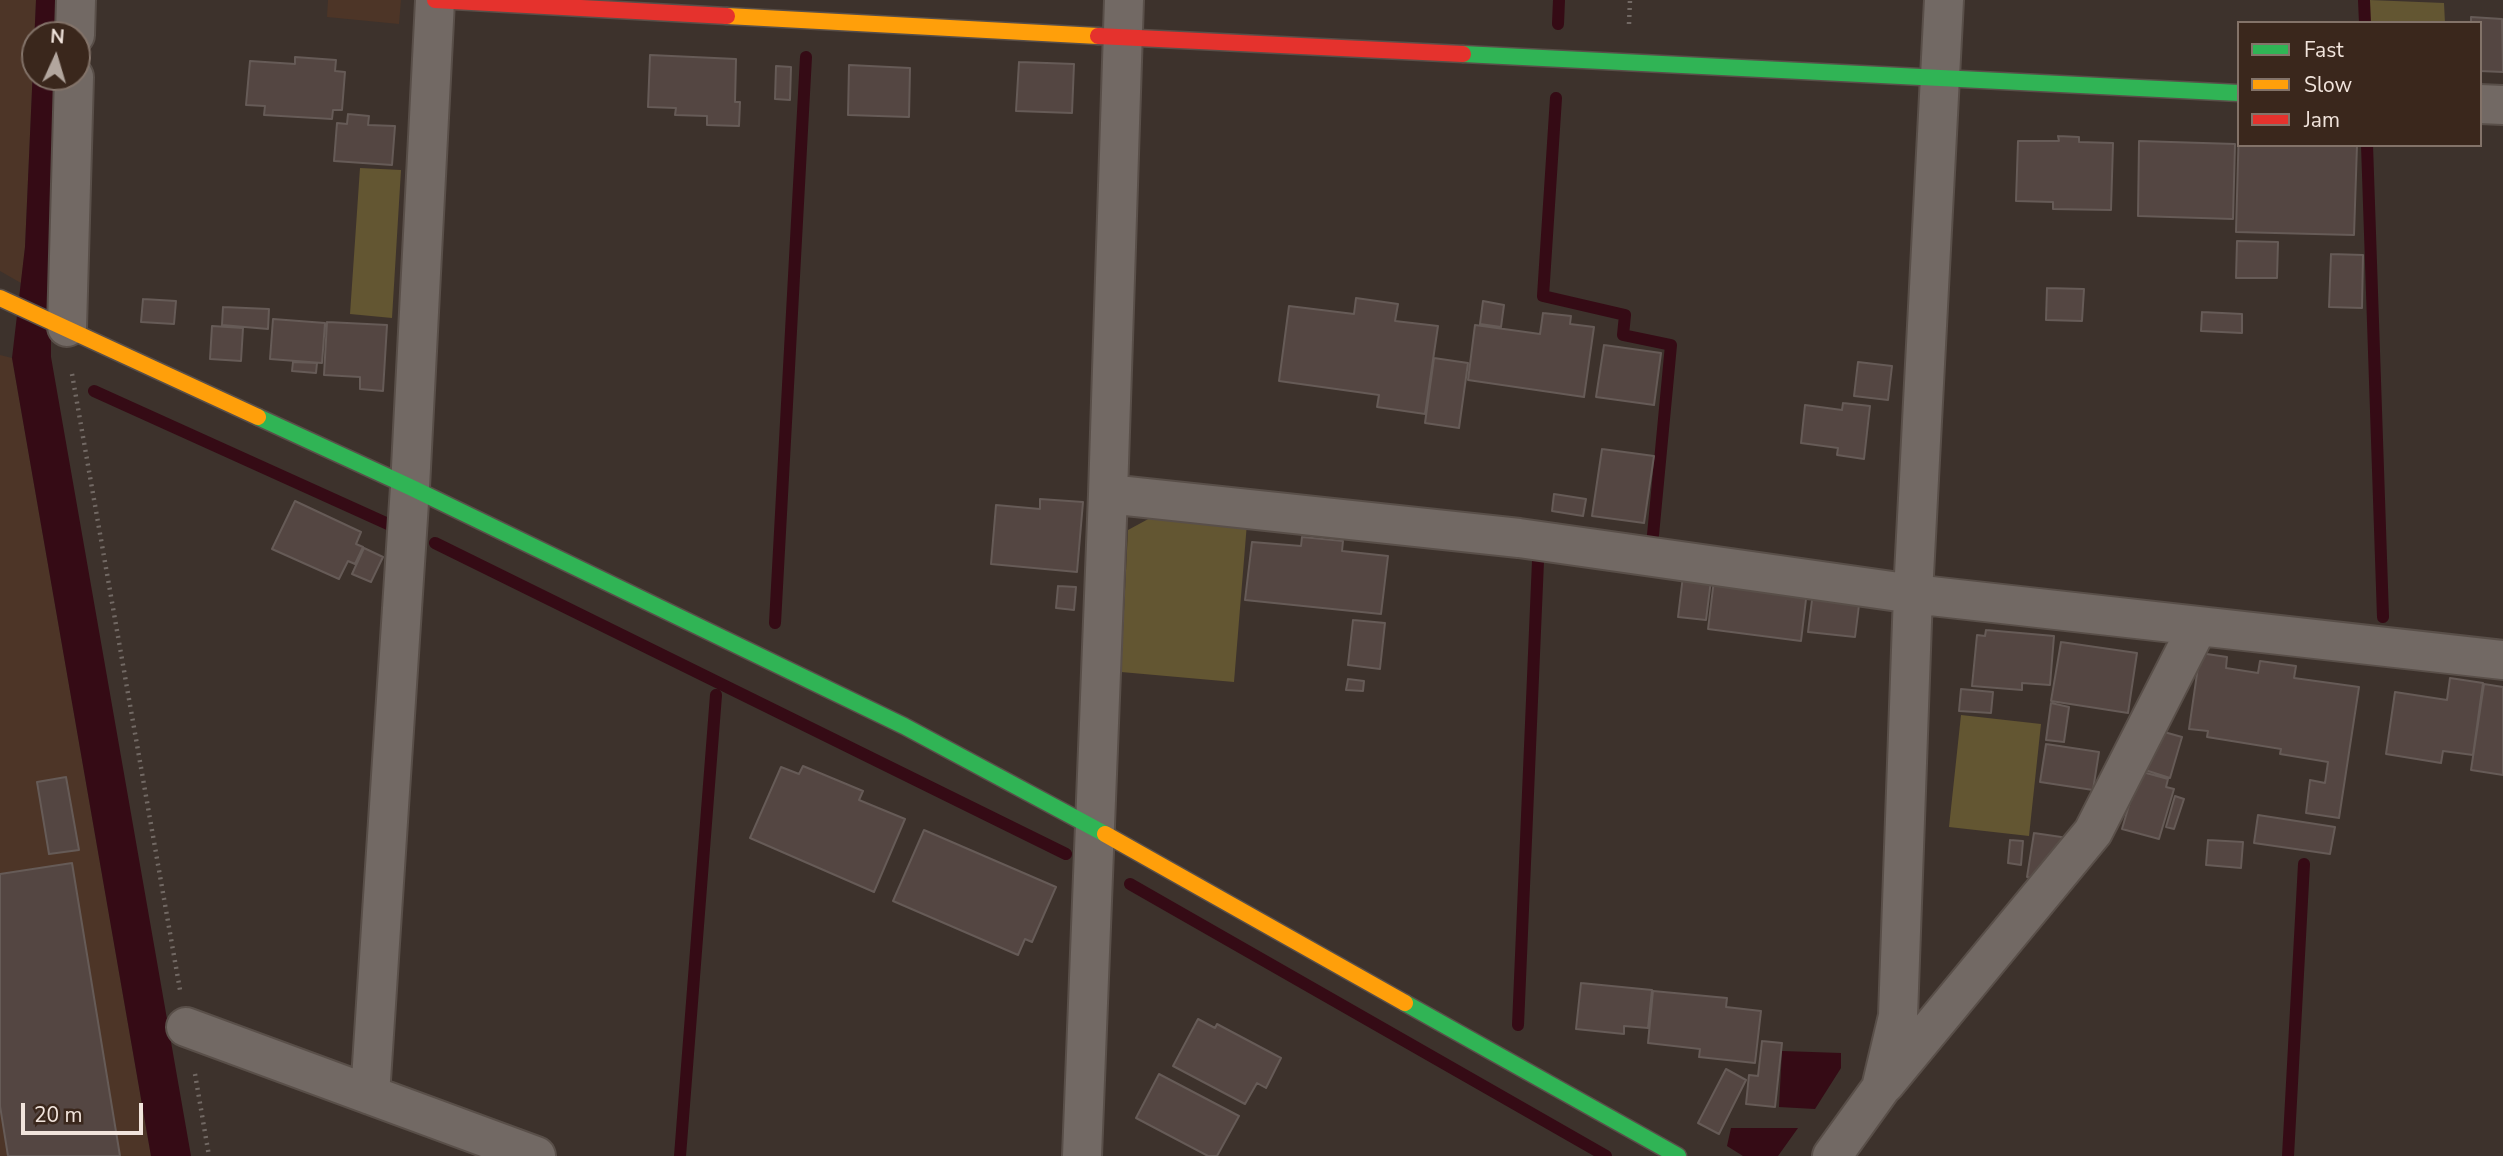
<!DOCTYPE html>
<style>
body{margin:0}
#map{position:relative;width:2503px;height:1156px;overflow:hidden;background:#3d322c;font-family:"Nunito Sans",sans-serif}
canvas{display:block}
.legend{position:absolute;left:2237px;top:21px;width:245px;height:126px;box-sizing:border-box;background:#3a271c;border:2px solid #837369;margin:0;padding:9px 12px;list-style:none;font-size:21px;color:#f1e4dc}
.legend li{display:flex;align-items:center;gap:14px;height:35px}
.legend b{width:35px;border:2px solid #837369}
.north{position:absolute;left:21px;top:21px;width:70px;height:70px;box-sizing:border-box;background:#3a271c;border:2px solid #837369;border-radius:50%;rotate:4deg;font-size:19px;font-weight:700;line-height:28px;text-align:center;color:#f1e4dc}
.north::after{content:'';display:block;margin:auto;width:24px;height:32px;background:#b2a69e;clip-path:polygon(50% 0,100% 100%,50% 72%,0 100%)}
.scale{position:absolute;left:21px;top:1103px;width:122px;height:32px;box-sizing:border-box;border:4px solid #f1e4dc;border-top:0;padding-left:9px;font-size:21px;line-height:24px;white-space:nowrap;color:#f1e4dc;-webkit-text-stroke:5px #3a271c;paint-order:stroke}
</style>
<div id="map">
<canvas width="2503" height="1156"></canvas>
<ul class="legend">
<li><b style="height:9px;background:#30b455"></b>Fast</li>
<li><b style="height:9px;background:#ff9f0a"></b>Slow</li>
<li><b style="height:9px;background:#e5322d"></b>Jam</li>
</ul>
<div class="north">N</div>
<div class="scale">20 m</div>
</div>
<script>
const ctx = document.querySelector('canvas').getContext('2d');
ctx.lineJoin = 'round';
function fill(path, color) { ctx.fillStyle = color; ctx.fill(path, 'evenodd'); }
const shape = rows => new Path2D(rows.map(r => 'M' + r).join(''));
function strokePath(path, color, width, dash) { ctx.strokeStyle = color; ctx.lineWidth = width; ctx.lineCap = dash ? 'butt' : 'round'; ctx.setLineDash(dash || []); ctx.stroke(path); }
const built = shape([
 [0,0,36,0,25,247,21,283,0,271],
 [328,0,401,0,399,24,327,17],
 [0,355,12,358,151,1156,0,1156]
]);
const green = shape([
 [2369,0,2444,3,2445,23,2370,23],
 [360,168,401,170,392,318,350,314],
 [1152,517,1247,523,1234,682,1121,672,1128,530],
 [1961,715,2041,724,2029,836,1949,827]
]);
const water = shape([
 [36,0,59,0,58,35,35,35,35,77,56,77,51,256,51,357,191,1156,151,1156,12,358,25,247],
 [1782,1051,1841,1053,1841,1068,1815,1109,1779,1107],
 [1731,1128,1798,1128,1778,1156,1743,1156,1727,1146]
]);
const stream = shape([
 [2364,0,2365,23],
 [1558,24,1559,0],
 [1556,98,1543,296,1625,315,1623,335,1671,345,1653,535],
 [2367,145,2383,617],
 [94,391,388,524],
 [435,543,1066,854],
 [775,623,806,57],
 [1130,884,1606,1156],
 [1518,1025,1538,561],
 [680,1156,716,695],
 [2288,1156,2304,864]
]);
const building = shape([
 [2471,17,2502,19,2503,72,2480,71,2480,23,2471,23,2471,17],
 [650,55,736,59,735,102,740,102,739,126,707,125,707,116,675,115,676,108,648,107,650,55],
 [295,57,336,60,335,71,345,72,342,110,333,110,332,119,264,115,265,106,246,105,250,61,295,64,295,57],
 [1019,62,1074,64,1072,113,1016,111,1019,62],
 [849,65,910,68,909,117,848,115,849,65],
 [776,66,791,67,790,100,775,99,776,66],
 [348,114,369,116,368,125,395,126,392,165,334,161,337,123,347,124,348,114],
 [2239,125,2239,145,2357,145,2354,235,2236,232,2239,125],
 [2058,136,2079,137,2079,142,2113,143,2111,210,2053,209,2053,202,2016,201,2018,141,2059,141,2058,136],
 [2139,141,2235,144,2233,219,2138,216,2139,141],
 [2237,241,2278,242,2277,278,2236,278,2237,241],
 [2331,254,2363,255,2362,308,2329,307,2331,254],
 [2047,288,2084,289,2082,321,2046,320,2047,288],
 [1356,298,1398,304,1395,321,1438,326,1425,414,1377,407,1379,395,1279,381,1289,306,1354,314,1356,298],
 [143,299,176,301,174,324,141,322,143,299],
 [1483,301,1504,305,1501,327,1480,324,1483,301],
 [223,307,269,309,268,329,222,325,223,307],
 [2202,312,2242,314,2242,333,2201,331,2202,312],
 [1543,313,1571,316,1570,324,1594,327,1584,397,1468,380,1475,325,1540,334,1543,313],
 [273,319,325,323,322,363,270,359,273,319],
 [327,322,387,325,383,391,360,389,360,377,324,375,327,322],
 [212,326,243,328,241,361,210,359,212,326],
 [1604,345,1661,353,1654,405,1596,397,1604,345],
 [1434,358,1468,363,1459,428,1425,423,1434,358],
 [293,362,317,363,316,373,292,371,293,362],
 [1858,362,1892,366,1888,400,1854,396,1858,362],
 [1843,403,1870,406,1864,459,1837,455,1838,448,1801,443,1805,405,1842,410,1843,403],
 [1602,449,1654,456,1644,523,1592,516,1602,449],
 [1554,494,1586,499,1583,516,1552,511,1554,494],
 [1040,499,1083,502,1077,572,991,564,996,505,1040,509,1040,499],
 [295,501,361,532,356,544,363,547,355,564,348,561,339,579,272,549,295,501],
 [1302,537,1343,541,1342,551,1388,556,1381,614,1245,600,1252,542,1301,546,1302,537],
 [364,548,383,557,371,582,352,574,364,548],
 [1683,576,1711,580,1706,620,1678,617,1683,576],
 [1714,580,1807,591,1801,641,1708,629,1714,580],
 [1058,586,1076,587,1074,610,1056,608,1058,586],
 [1813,592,1860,597,1855,637,1808,632,1813,592],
 [1353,620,1385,623,1380,669,1348,665,1353,620],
 [1986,630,2054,636,2050,685,2022,683,2022,690,1972,686,1977,635,1985,636,1986,630],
 [2061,642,2137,653,2128,713,2051,701,2061,642],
 [2200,653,2227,657,2226,668,2258,673,2260,661,2296,666,2294,678,2359,687,2339,818,2306,813,2310,780,2325,783,2328,762,2280,754,2281,749,2207,737,2208,731,2189,729,2200,653],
 [2450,678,2483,683,2473,755,2443,751,2441,763,2386,754,2395,692,2447,700,2450,678],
 [1348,679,1364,681,1363,691,1346,690,1348,679],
 [2484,684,2503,687,2503,775,2471,770,2484,684],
 [1961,689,1993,692,1991,713,1959,711,1961,689],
 [2051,703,2069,707,2064,742,2046,740,2051,703],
 [2157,730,2182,737,2170,778,2145,770,2157,730],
 [2046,744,2099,752,2093,790,2040,782,2046,744],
 [803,766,863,791,859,800,905,819,874,892,750,838,781,767,799,774,803,766],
 [2139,771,2168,779,2166,787,2174,789,2159,839,2122,829,2139,771],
 [66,777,79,850,49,854,37,782,66,777],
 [2175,796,2184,799,2174,829,2166,827,2175,796],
 [2258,815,2335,827,2330,854,2254,843,2258,815],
 [924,830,1056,887,1032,942,1025,939,1018,955,893,901,924,830],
 [2034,833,2068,838,2042,880,2027,877,2034,833],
 [2010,840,2023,841,2021,865,2008,863,2010,840],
 [2208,840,2243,842,2241,868,2206,865,2208,840],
 [72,863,120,1156,8,1156,0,1106,0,874,72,863],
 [1581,983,1652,990,1648,1028,1624,1026,1624,1034,1576,1029,1581,983],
 [1653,991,1727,998,1726,1007,1761,1011,1755,1063,1699,1057,1700,1049,1648,1043,1653,991],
 [1198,1019,1215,1028,1217,1024,1281,1058,1266,1088,1257,1083,1245,1104,1173,1066,1198,1019],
 [1762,1041,1782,1043,1775,1107,1746,1104,1749,1075,1758,1076,1762,1041],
 [1726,1069,1746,1080,1719,1134,1698,1123,1726,1069],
 [1159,1074,1239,1116,1217,1156,1208,1156,1136,1118,1159,1074]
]);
const path = shape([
 [1629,24,1630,0],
 [72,374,180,990],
 [195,1074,209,1156]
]);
const street = shape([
 [75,35,76,0],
 [2480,104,2503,105],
 [67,327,74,77],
 [1108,494,1519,538,1913,594,2503,660],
 [186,1027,536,1156],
 [1885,1084,2093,832,2198,626],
 [370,1095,410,487,435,1],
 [1082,1156,1108,494,1124,0],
 [1832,1156,1881,1088,1898,1016,1913,594,1944,0]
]);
const fast = shape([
 [1463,54,2239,93],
 [258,417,410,487,904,726,1105,834],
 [1405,1003,1678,1156]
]);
const slow = shape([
 [727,16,1098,36],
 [0,298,258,417],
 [1105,834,1405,1003]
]);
const jam = shape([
 [435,0,727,16],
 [1098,36,1463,54]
]);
fill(built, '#4d3527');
fill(green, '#635632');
fill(water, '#350b15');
strokePath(stream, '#350b15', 12);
fill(building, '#544642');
strokePath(building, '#665b57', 2);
strokePath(street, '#594f49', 42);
strokePath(fast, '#594f49', 19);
strokePath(slow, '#594f49', 19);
strokePath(jam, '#594f49', 19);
strokePath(path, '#726964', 4.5, [2, 5]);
strokePath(street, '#726964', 38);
strokePath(fast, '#30b455', 16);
strokePath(slow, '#ff9f0a', 16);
strokePath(jam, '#e5322d', 16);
</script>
